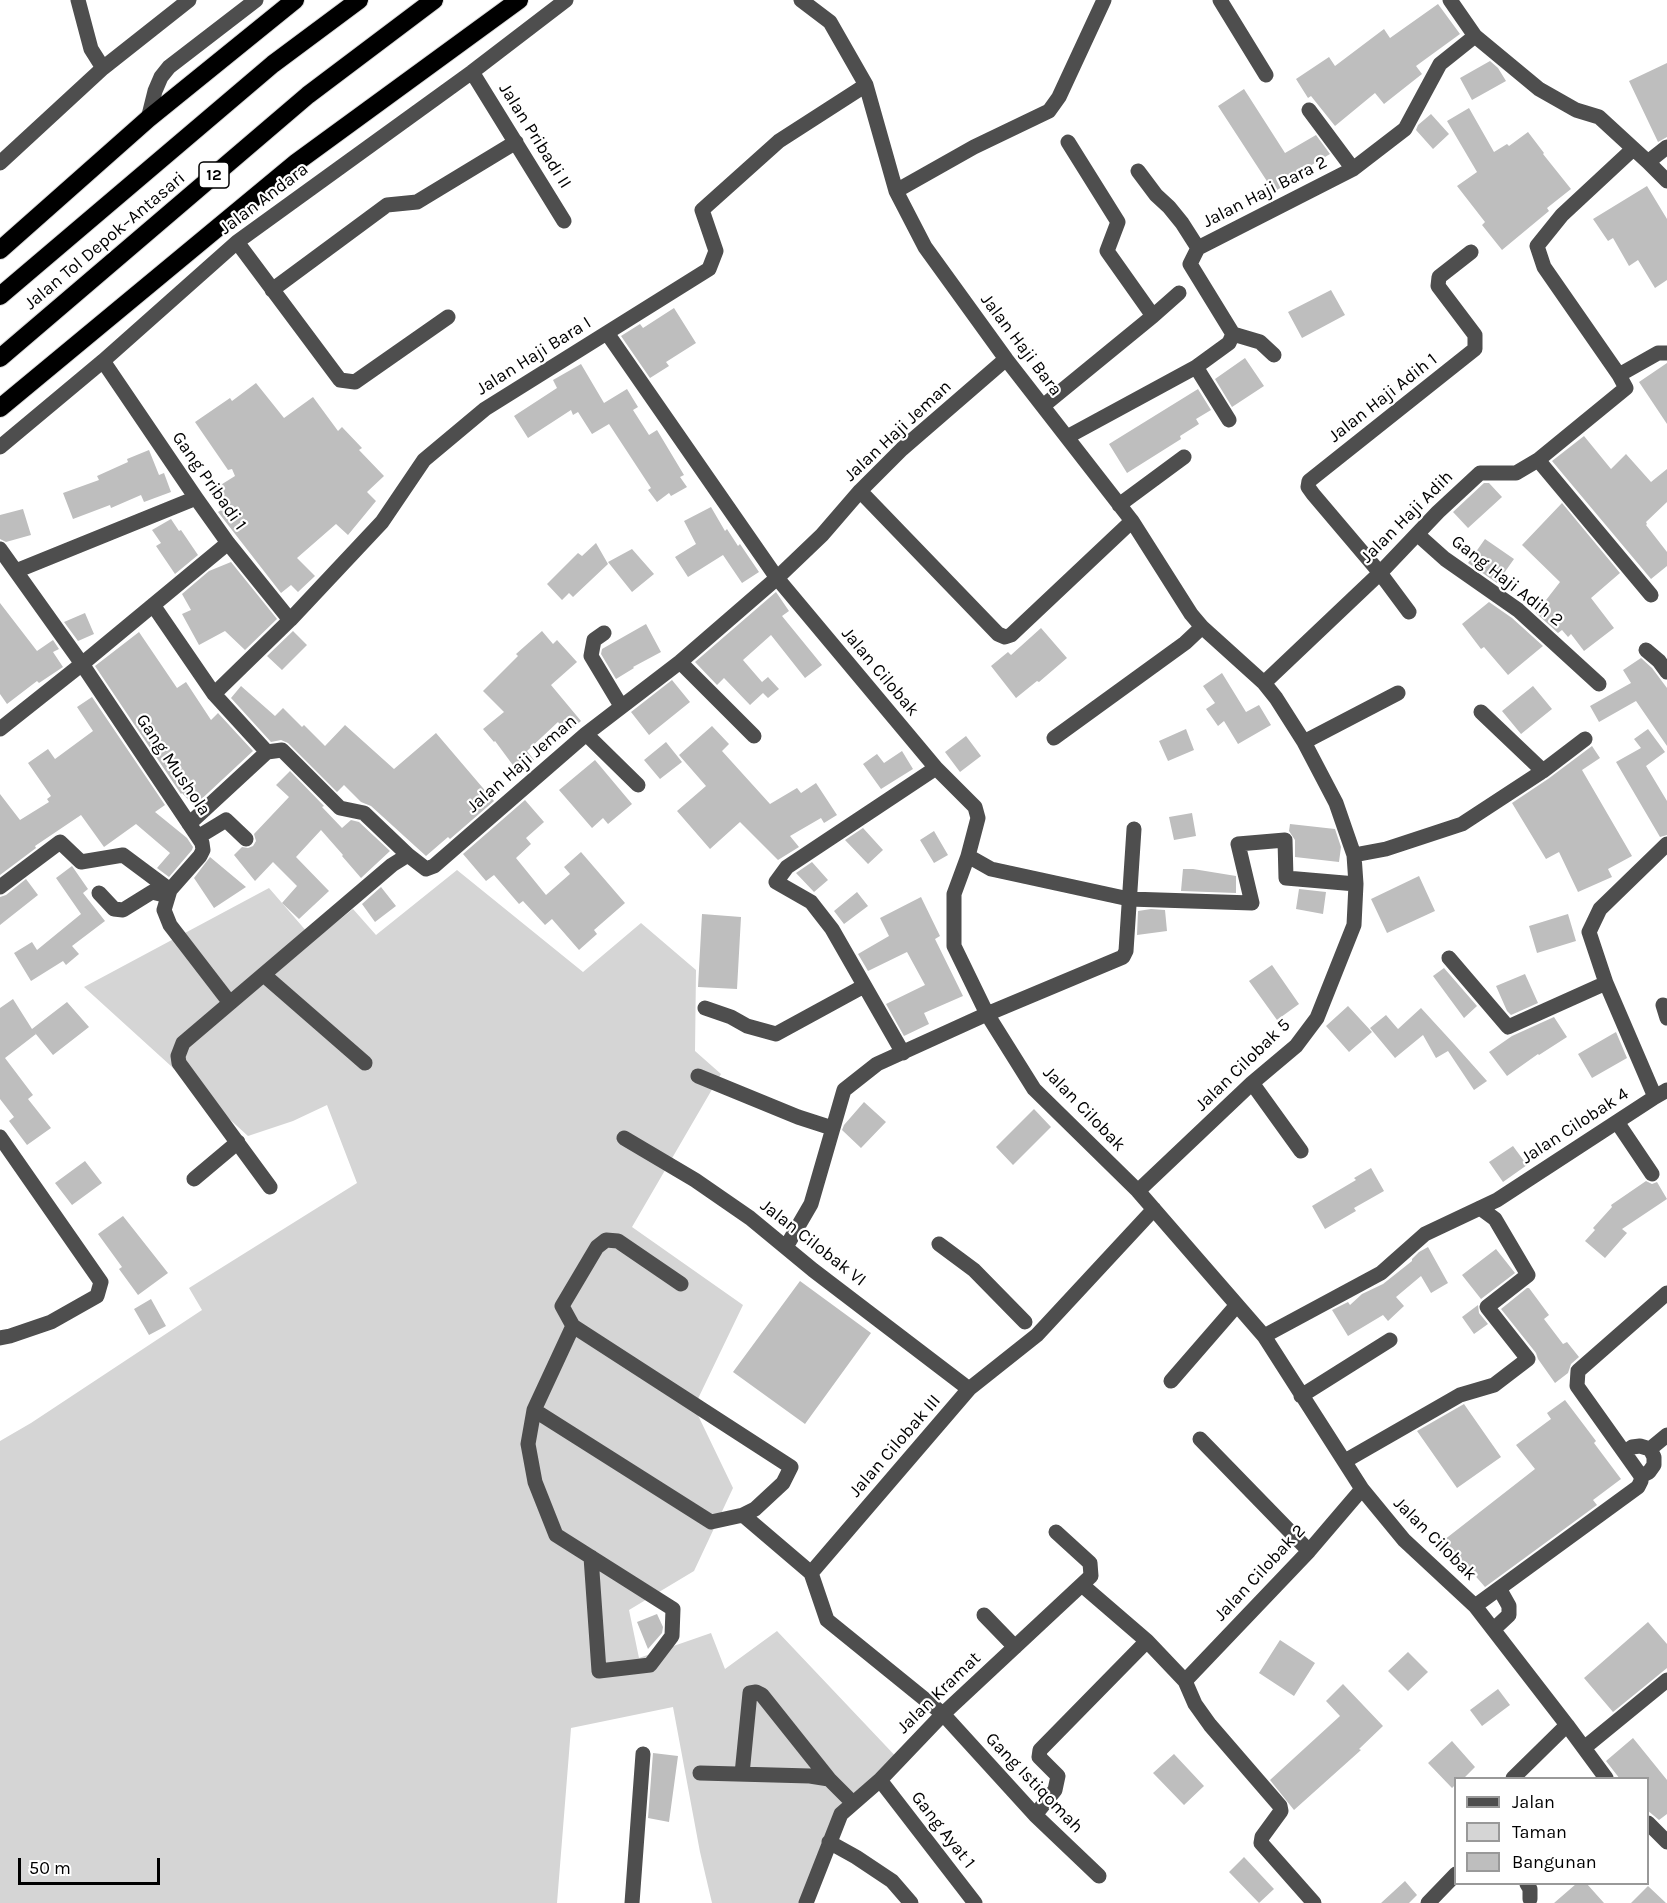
<!DOCTYPE html>
<meta charset="utf-8">
<style>
body{margin:0}
#map{position:relative;width:1667px;height:1903px;overflow:hidden;background:#fff;font-family:Karla,sans-serif}
canvas{display:block}
.legend{position:absolute;left:1454px;top:1777px;width:195px;height:108px;box-sizing:border-box;background:#fff;border:2px solid #999;margin:0;padding:8px 10px;list-style:none;font-size:18px;color:#000}
.legend li{display:flex;align-items:center;gap:12px;height:30px}
.legend b{width:30px;border:2px solid #999}
.scale{position:absolute;left:18px;top:1858px;width:142px;height:27px;box-sizing:border-box;border:3px solid #000;border-top:0;padding-left:8px;font-size:18px;line-height:21px;white-space:nowrap;color:#000;-webkit-text-stroke:4px #fff;paint-order:stroke}
</style>
<div id="map">
<canvas width="1667" height="1903"></canvas>
<ul class="legend">
<li><b style="height:8px;background:#4e4e4e"></b>Jalan</li>
<li><b style="height:16px;background:#d5d5d5"></b>Taman</li>
<li><b style="height:16px;background:#bebebe"></b>Bangunan</li>
</ul>
<div class="scale">50 m</div>
</div>
<script>
const ctx = document.querySelector('canvas').getContext('2d');
ctx.lineJoin = 'round';
function fill(path, color) { ctx.fillStyle = color; ctx.fill(path, 'evenodd'); }
const shape = rows => new Path2D(rows.map(r => 'M' + r).join(''));
function strokePath(path, color, width, dash) { ctx.strokeStyle = color; ctx.lineWidth = width; ctx.lineCap = dash ? 'butt' : 'round'; ctx.setLineDash(dash || []); ctx.stroke(path); }
function drawText(font, color, halo, rows, align = 'center') {
  ctx.font = font + ' Karla,sans-serif'; ctx.lineWidth = 4.5; ctx.setLineDash([]); ctx.textBaseline = 'middle'; ctx.strokeStyle = halo; ctx.fillStyle = color; for (const [text, x, y, turn = 0] of rows) {
    ctx.save(); ctx.translate(x, y); ctx.rotate((+turn || 0) * Math.PI / 180); ctx.textAlign = isNaN(turn) ? turn : align; if (halo) ctx.strokeText(text, 0, 0); ctx.fillText(text, 0, 0); ctx.restore();
  }
}
const green = shape([
 [457,870,583,972,641,923,696,970,695,1051,721,1074,632,1227,743,1305,694,1407,733,1488,694,1571,629,1610,639,1658,711,1633,725,1669,777,1631,902,1763,840,1825,805,1903,712,1903,700,1852,673,1707,571,1728,557,1903,0,1903,0,1441,31,1423,202,1310,189,1288,357,1183,327,1105,293,1121,248,1136,84,987,269,888,314,940,353,909,376,935]
]);
const building = shape([
 [1438,4,1460,34,1416,66,1422,74,1384,104,1375,93,1335,126,1311,96,1308,98,1296,79,1329,57,1335,66,1384,29,1390,38],
 [1490,61,1498,68,1506,81,1472,100,1460,78],
 [1667,63,1667,137,1658,142,1629,81],
 [1244,89,1285,153,1316,135,1330,154,1298,173,1299,176,1274,192,1218,106],
 [1469,108,1494,152,1507,144,1509,146,1528,132,1544,153,1543,154,1571,189,1547,208,1549,211,1502,250,1482,225,1485,222,1457,186,1477,172,1447,121],
 [1431,114,1449,134,1433,149,1416,130,1418,125],
 [1647,186,1667,219,1667,280,1655,288,1638,260,1629,266,1613,238,1608,241,1593,219],
 [1331,290,1345,315,1302,338,1288,312],
 [674,308,696,343,666,362,669,366,650,378,621,336,640,324,643,328],
 [1245,358,1264,386,1232,407,1215,379],
 [1667,363,1667,424,1639,382],
 [581,364,604,403,627,389,638,407,633,410,649,435,657,430,684,475,680,477,687,487,671,496,669,493,657,502,648,490,651,488,609,424,592,434,578,412,573,415,571,410,528,438,514,416,557,388,553,380],
 [256,383,284,418,313,397,338,431,342,427,362,448,359,450,384,476,367,492,376,501,348,535,336,524,297,558,315,576,298,592,291,585,281,593,218,512,223,509,211,491,235,476,232,469,228,470,195,422,230,398,232,401],
 [1198,389,1211,410,1196,419,1199,424,1180,436,1181,439,1127,473,1109,444],
 [1584,436,1611,469,1626,454,1651,482,1667,469,1667,502,1646,522,1647,524,1646,525,1667,552,1667,566,1651,579,1552,461],
 [149,450,159,475,164,473,171,492,144,502,141,495,111,508,110,505,73,519,63,493,99,480,97,476,128,462,127,459],
 [1484,483,1489,483,1502,497,1468,528,1453,512],
 [1562,503,1620,573,1591,598,1614,628,1584,651,1571,634,1568,637,1562,630,1558,633,1536,613,1560,582,1522,545],
 [711,507,725,531,727,529,738,546,740,544,759,572,742,583,723,555,688,577,675,557,696,544,684,521],
 [23,509,31,535,6,542,0,539,0,515],
 [171,519,179,531,181,530,198,555,175,574,156,546,161,543,152,530],
 [1485,539,1514,559,1497,583,1468,563],
 [596,543,608,564,573,597,569,593,562,600,547,584,578,553,582,556],
 [632,549,654,574,632,592,608,562],
 [231,562,277,619,245,650,225,631,199,645,182,614,191,610,182,594,209,571],
 [776,592,789,611,782,616,822,665,805,678,771,635,743,660,762,682,768,677,779,689,768,698,763,693,750,705,724,678,717,685,695,662],
 [1489,602,1512,618,1543,646,1508,675,1484,647,1481,649,1462,624],
 [0,603,37,651,53,640,59,649,53,652,63,667,39,683,37,681,7,704,0,694],
 [85,613,94,634,78,641,64,622],
 [646,624,661,652,633,667,634,668,616,679,601,654,602,649],
 [1041,628,1067,658,1039,682,1037,681,1016,698,991,666,1008,652,1011,655],
 [293,631,307,645,282,670,267,656],
 [542,631,553,644,557,640,577,662,551,685,581,721,567,733,558,722,527,751,534,760,518,772,495,741,494,742,483,729,504,712,483,691,518,656,516,654],
 [139,632,177,688,186,682,211,720,218,713,253,751,194,806,182,793,181,794,95,666],
 [1641,658,1652,668,1667,688,1667,746,1636,701,1599,722,1590,706,1631,683,1623,670],
 [1222,673,1246,712,1259,705,1271,725,1238,744,1224,721,1218,726,1206,709,1215,703,1203,686],
 [672,680,690,702,649,735,631,712],
 [241,686,275,716,283,708,302,727,304,725,325,746,345,725,394,769,436,733,494,801,450,839,448,837,426,856,371,806,361,802,344,785,337,792,288,743,281,740,271,742,231,698],
 [1533,686,1552,709,1521,734,1502,711],
 [92,697,165,805,155,812,187,838,193,847,192,850,169,877,157,868,170,853,136,824,104,847,81,815,35,846,36,848,0,875,0,794,20,820,49,802,47,799,51,796,28,763,48,749,55,759,93,731,77,707],
 [712,726,729,744,722,751,770,804,797,788,801,793,816,783,837,815,824,823,821,818,790,836,799,847,778,860,740,822,710,849,677,811,706,786,679,755],
 [1186,729,1194,750,1168,761,1159,741],
 [1648,729,1665,752,1646,766,1667,801,1667,835,1660,837,1616,762,1641,748,1634,739],
 [966,736,981,756,960,772,945,752],
 [666,742,682,762,660,779,644,760],
 [1592,746,1600,758,1582,770,1632,856,1608,869,1612,877,1578,892,1559,852,1546,859,1512,803,1548,779],
 [902,751,913,769,881,789,863,764,877,754,884,763],
 [595,760,632,804,608,824,603,818,592,828,559,790],
 [290,771,324,806,322,807,342,828,351,820,359,822,390,851,361,878,342,856,343,855,321,830,296,857,329,891,299,919,282,903,297,886,273,862,255,881,234,855,242,847,248,848,253,846,256,841,254,834,289,797,276,785],
 [525,800,544,822,526,838,531,844,516,858,546,895,570,874,564,867,581,852,625,903,594,930,597,934,579,950,552,919,545,925,523,901,519,904,494,875,486,881,463,854],
 [1192,813,1196,836,1174,840,1169,817],
 [1290,824,1335,829,1341,847,1339,862,1295,857,1295,840,1289,831],
 [863,828,883,850,868,864,845,840],
 [934,831,948,855,934,863,920,840],
 [210,857,246,887,214,908,194,878],
 [812,862,828,880,814,892,796,873],
 [72,866,88,889,83,893,105,921,72,946,79,954,66,965,63,961,31,981,14,953,32,942,37,950,81,914,56,878],
 [1183,869,1193,869,1236,876,1236,893,1181,891],
 [1419,876,1435,911,1387,933,1371,899],
 [26,879,38,895,0,925,0,897,6,895],
 [381,887,396,906,375,922,362,904],
 [1299,889,1326,892,1323,914,1296,909],
 [857,892,868,906,844,924,834,911],
 [921,897,940,936,935,939,963,996,924,1013,929,1024,904,1036,886,1004,925,985,907,952,868,971,858,954,889,936,880,918],
 [1151,909,1165,910,1167,931,1137,935,1138,911],
 [702,914,741,917,737,989,698,987],
 [1568,914,1576,941,1537,953,1529,926],
 [1272,965,1299,1004,1277,1020,1249,981],
 [1444,968,1477,1006,1464,1018,1433,976],
 [1525,974,1538,1003,1511,1015,1507,1011,1496,986],
 [13,999,32,1029,67,1002,89,1027,53,1055,35,1033,36,1034,5,1058,33,1095,28,1099,51,1128,27,1145,9,1121,14,1117,0,1099,0,1008],
 [1348,1006,1372,1032,1349,1052,1326,1026],
 [1421,1008,1454,1044,1487,1081,1474,1090,1448,1051,1436,1058,1423,1035,1395,1058,1370,1028,1386,1015,1398,1029],
 [1554,1017,1567,1037,1539,1055,1538,1054,1507,1076,1489,1052,1512,1036],
 [1616,1032,1627,1058,1592,1078,1578,1054],
 [864,1102,886,1122,861,1148,842,1130,844,1125],
 [1034,1109,1051,1127,1013,1165,996,1147],
 [1513,1146,1527,1165,1503,1182,1489,1162],
 [85,1161,102,1183,72,1205,55,1183],
 [1371,1168,1384,1191,1354,1208,1356,1211,1325,1229,1312,1206,1356,1180,1354,1178],
 [1646,1181,1652,1184,1657,1182,1667,1199,1622,1229,1627,1233,1605,1258,1585,1241,1595,1230,1593,1228,1612,1207,1611,1205],
 [123,1216,168,1273,138,1295,119,1269,122,1267,98,1234],
 [1428,1247,1448,1283,1431,1293,1421,1276,1396,1297,1404,1306,1388,1321,1383,1315,1348,1336,1332,1310,1348,1302,1350,1305,1362,1294,1383,1284,1412,1261,1412,1259,1419,1252],
 [1496,1249,1515,1273,1481,1299,1462,1275],
 [800,1281,871,1333,805,1424,733,1372],
 [1527,1288,1529,1288,1549,1315,1544,1319,1563,1344,1567,1342,1579,1357,1571,1364,1568,1373,1555,1383,1538,1359,1536,1353,1501,1309],
 [151,1299,166,1326,149,1335,134,1309],
 [1478,1305,1479,1313,1488,1324,1474,1334,1462,1317],
 [1565,1400,1596,1441,1594,1443,1621,1479,1593,1500,1597,1505,1485,1587,1444,1540,1535,1469,1516,1445,1551,1419,1547,1413],
 [1464,1404,1501,1457,1457,1488,1417,1431],
 [657,1614,663,1627,662,1633,648,1649,637,1622],
 [1648,1622,1667,1644,1667,1668,1613,1712,1584,1678],
 [1280,1640,1315,1663,1294,1696,1259,1673],
 [1408,1652,1428,1672,1408,1691,1388,1671],
 [1343,1684,1383,1726,1359,1749,1361,1750,1294,1810,1270,1780,1340,1716,1326,1701],
 [1498,1689,1510,1705,1482,1726,1470,1710],
 [1633,1738,1667,1780,1667,1814,1659,1820,1647,1810,1647,1779,1620,1779,1606,1761],
 [1452,1741,1475,1767,1463,1779,1455,1779,1455,1785,1452,1788,1428,1763],
 [653,1753,678,1756,669,1822,648,1818],
 [1174,1754,1204,1786,1184,1805,1153,1773],
 [1244,1857,1274,1889,1259,1903,1229,1872],
 [1405,1881,1417,1895,1409,1903,1381,1903],
 [1576,1884,1587,1884,1604,1903,1554,1903],
 [1648,1886,1666,1903,1631,1903]
]);
const minor = shape([
 [78,0,91,49,103,68],
 [801,0,830,22,866,85,896,191,925,247,1006,359,1132,521,1191,614,1202,627,1264,683,1276,698,1304,742,1336,803,1354,855,1356,884,1354,925,1317,1018,1296,1046,1252,1083,1138,1191],
 [1220,0,1266,75],
 [1450,0,1475,36,1539,89,1576,110,1599,117,1648,162,1667,181],
 [472,72,564,221],
 [1309,110,1353,169],
 [148,119,155,91,161,77,169,67,256,0],
 [1648,162,1667,147],
 [0,163,103,68,189,0],
 [1138,171,1156,195,1169,207,1182,223,1198,248],
 [896,191,974,147,1049,111,1059,97,1104,0],
 [237,242,340,380,355,382,448,317],
 [272,290,387,205,417,202,516,142],
 [1153,316,1179,293],
 [607,333,777,578,936,768,975,807,978,818,968,856,954,894,954,946,987,1014,1034,1089,1138,1191,1264,1336,1362,1489,1404,1540,1475,1606,1567,1725,1606,1778],
 [1233,334,1260,342,1274,355],
 [103,361,196,498,228,543,290,620],
 [1196,367,1229,420],
 [1619,375,1658,353,1667,353],
 [1043,406,1153,316,1107,251,1118,222,1068,142],
 [1067,437,1196,367,1229,343,1233,334,1190,264,1198,248,1353,169,1405,129,1440,64,1475,36],
 [0,447,103,361,237,242,472,72,566,0],
 [1538,460,1651,595],
 [860,491,998,634,1005,637,1011,635,1132,521],
 [1119,505,1184,457],
 [1417,534,1445,559,1518,610,1599,684],
 [0,549,82,664,202,843,203,850,200,856,170,890,164,910,170,925,230,1003],
 [16,571,196,498],
 [153,605,214,694,267,752],
 [1409,612,1380,573,1313,494,1308,487,1309,481,1475,349,1475,335,1438,286,1439,277,1471,252],
 [604,633,594,640,591,656,621,706],
 [1646,650,1659,661,1667,672],
 [680,662,754,736],
 [1264,683,1380,573,1438,512,1480,473,1516,473,1538,460,1626,388,1619,375,1544,267,1537,246,1562,215,1633,149],
 [214,694,290,620,382,522,424,460,485,409,709,269,716,251,702,210,779,141,866,85],
 [1481,712,1543,771],
 [0,729,82,664,228,543],
 [586,734,638,785],
 [1054,738,1185,643,1202,627],
 [1304,742,1398,693],
 [189,824,267,752,282,750,340,808,364,813,408,855],
 [198,837,226,820,246,839],
 [1354,855,1386,849,1462,824,1543,771,1585,739],
 [968,856,991,869,1129,899,1252,903,1238,844,1285,840,1286,878,1356,884],
 [0,887,60,842,81,862,123,855,170,890],
 [99,893,114,909,123,910,152,892,168,896],
 [1449,958,1508,1027,1606,983],
 [264,975,365,1063],
 [1663,1005,1667,1018],
 [705,1008,731,1017,747,1026,776,1034,864,986],
 [903,1053,832,929,811,902,776,882,787,867,936,768],
 [698,1076,798,1117,832,1128],
 [1252,1083,1301,1151],
 [1655,1097,1606,983,1589,932,1600,909,1667,844],
 [1617,1122,1652,1174],
 [0,1137,101,1282,97,1296,51,1322,10,1336,0,1338],
 [624,1138,695,1180,750,1218,813,1270,969,1389],
 [194,1179,238,1142],
 [270,1187,179,1063,178,1056,183,1043,392,865,408,855,426,869,434,866,586,734,680,662,777,578,822,535,860,491,902,449,1006,359],
 [939,1244,974,1270,1025,1322],
 [786,1247,811,1204,844,1090,877,1064,987,1014,1123,957,1126,951,1134,829],
 [573,1326,534,1410,528,1444,535,1482,556,1535,673,1609,672,1636,650,1665,599,1671,591,1557],
 [1264,1336,1381,1273,1425,1234,1497,1200,1655,1097,1667,1090],
 [1171,1381,1237,1305],
 [1301,1396,1390,1340],
 [534,1410,711,1522,743,1515,755,1509,783,1483,791,1467,573,1326,562,1306,597,1247,606,1240,618,1241,681,1284],
 [1200,1439,1309,1551],
 [1650,1449,1667,1435],
 [1625,1452,1632,1447,1640,1446,1650,1449,1654,1457,1654,1465,1649,1472,1641,1476],
 [1345,1461,1460,1395,1494,1385,1528,1359,1487,1307,1528,1275,1495,1219,1480,1208],
 [743,1515,811,1573],
 [811,1573,969,1389,1037,1335,1154,1209],
 [811,1573,827,1620,943,1714,1035,1815,1099,1876],
 [1082,1585,1147,1641,1185,1681,1195,1704,1210,1725,1280,1806,1281,1811,1262,1837,1261,1843,1314,1903],
 [1475,1606,1638,1487,1641,1481,1641,1476,1577,1386,1578,1371,1667,1293],
 [984,1615,1015,1647],
 [1494,1629,1509,1615,1509,1606,1500,1590],
 [1185,1681,1309,1551,1362,1489],
 [1584,1748,1667,1680],
 [700,1773,810,1776,829,1779,853,1803],
 [742,1774,750,1693,756,1692,762,1695,829,1779],
 [1513,1778,1567,1725],
 [880,1780,975,1903],
 [1035,1815,1055,1790,1058,1776,1039,1757,1040,1750,1147,1641],
 [1648,1823,1667,1842],
 [829,1842,856,1857,892,1881,911,1903],
 [1527,1884,1530,1889,1530,1899],
 [632,1903,643,1754],
 [806,1903,841,1814,880,1780,943,1714,1091,1576,1090,1563,1056,1532],
 [1428,1903,1456,1874]
]);
const highway = shape([
 [0,250,148,119,295,0],
 [0,296,273,64,359,0],
 [0,358,308,95,434,0],
 [0,408,297,162,519,0]
]);
const shields = [
 [214,175,30]
];
const shieldNames = [
 ["12",214,175]
];
const streetNames = [
 ["Jalan Pribadi II",535,136,58],
 ["Jalan Haji Bara 2",1265,192,-27],
 ["Jalan Andara",264,199,-37],
 ["Jalan Tol Depok–Antasari",105,241,-40],
 ["Jalan Haji Bara",1021,345,53],
 ["Jalan Haji Bara I",534,356,-32],
 ["Jalan Haji Adih 1",1383,398,-38],
 ["Jalan Haji Jeman",898,431,-43],
 ["Gang Pribadi 1",209,481,55],
 ["Jalan Haji Adih",1407,517,-45],
 ["Gang Haji Adih 2",1507,581,38],
 ["Jalan Cilobak",880,672,50],
 ["Jalan Haji Jeman",522,764,-41],
 ["Gang Mushola",173,765,56],
 ["Jalan Cilobak 5",1243,1065,-44],
 ["Jalan Cilobak",1084,1109,46],
 ["Jalan Cilobak 4",1575,1126,-33],
 ["Jalan Cilobak VI",813,1243,38],
 ["Jalan Cilobak III",895,1446,-49],
 ["Jalan Cilobak",1435,1539,45],
 ["Jalan Cilobak 2",1260,1573,-47],
 ["Jalan Kramat",939,1693,-44],
 ["Gang Istiqomah",1034,1783,46],
 ["Gang Ayat 1",943,1830,52]
];
fill(green, '#d5d5d5');
fill(building, '#bebebe');
strokePath(highway, '#dbdbdb', 20);
strokePath(minor, '#4e4e4e', 15);
strokePath(highway, '#000', 18);
for (const [x, y, w] of shields) { const box = new Path2D(); box.roundRect(x - w / 2, y - 13, w, 26, 4.5); ctx.fillStyle = '#fff'; ctx.fill(box); strokePath(box, '#000', 1.5); }
drawText('bold 16px', '#000', null, shieldNames);
drawText('18px', '#000', '#fff', streetNames);
</script>
